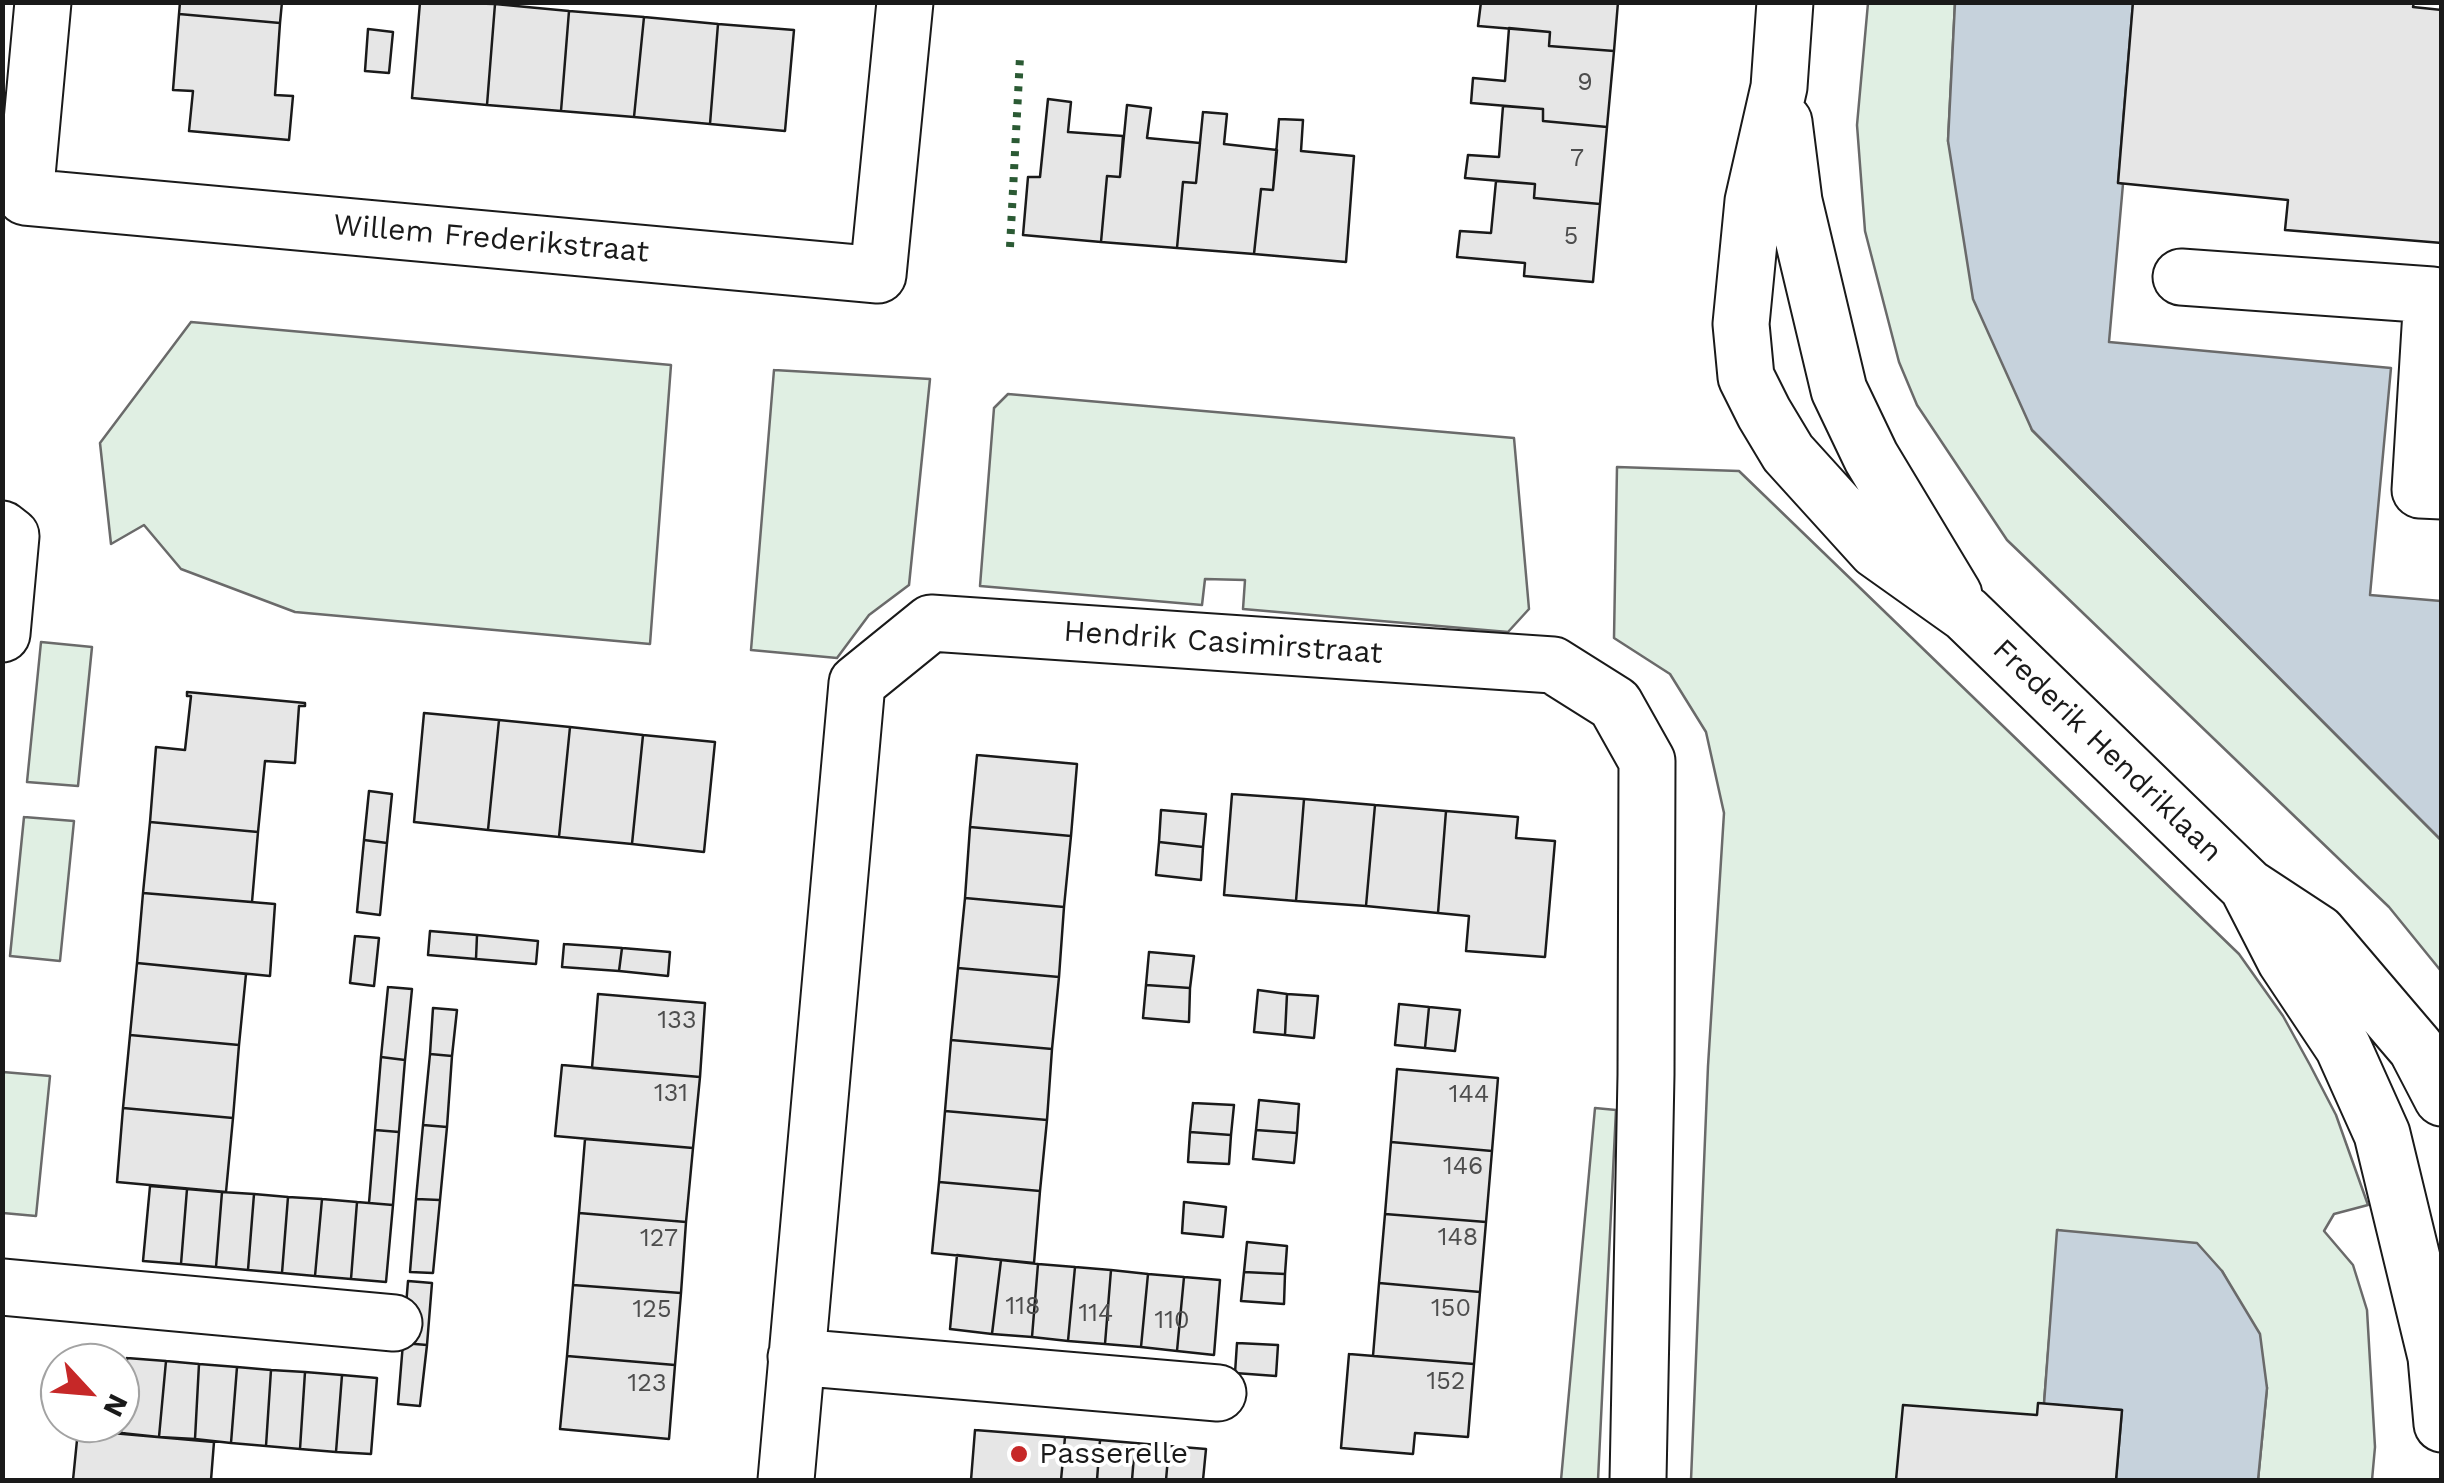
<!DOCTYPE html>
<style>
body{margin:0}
#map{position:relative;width:2444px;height:1483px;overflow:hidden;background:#fff;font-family:"Work Sans",sans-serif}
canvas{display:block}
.frame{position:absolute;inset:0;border:5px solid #1a1a1a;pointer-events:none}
.north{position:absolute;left:40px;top:1343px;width:100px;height:100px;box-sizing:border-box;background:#fff;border:2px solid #a3a3a3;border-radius:50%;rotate:116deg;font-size:28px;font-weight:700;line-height:40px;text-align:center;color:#1a1a1a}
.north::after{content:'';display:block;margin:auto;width:35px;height:45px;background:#c62828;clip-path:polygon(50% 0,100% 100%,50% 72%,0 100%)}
</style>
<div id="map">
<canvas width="2444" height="1483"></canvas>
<div class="frame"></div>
<div class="north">N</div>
</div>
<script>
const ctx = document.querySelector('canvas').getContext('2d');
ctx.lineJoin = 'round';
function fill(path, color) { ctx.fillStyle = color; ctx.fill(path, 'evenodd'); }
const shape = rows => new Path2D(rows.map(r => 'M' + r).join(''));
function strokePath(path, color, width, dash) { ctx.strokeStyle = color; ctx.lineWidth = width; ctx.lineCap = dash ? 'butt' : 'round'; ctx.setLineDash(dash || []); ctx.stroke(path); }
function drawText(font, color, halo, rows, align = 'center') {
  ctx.font = font + ' "Work Sans",sans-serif'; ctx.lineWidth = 8; ctx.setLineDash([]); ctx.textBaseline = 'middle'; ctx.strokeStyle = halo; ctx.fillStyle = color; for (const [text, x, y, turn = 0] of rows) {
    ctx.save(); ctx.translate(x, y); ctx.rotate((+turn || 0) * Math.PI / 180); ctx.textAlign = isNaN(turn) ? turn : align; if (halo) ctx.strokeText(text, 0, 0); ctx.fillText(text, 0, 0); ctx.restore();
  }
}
const green = shape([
 [1868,3,1955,3,1948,141,2032,430,2441,840,2441,971,2389,907,2007,540,1917,405,1899,362,1865,231,1857,125,1868,3],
 [191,322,671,365,650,644,295,612,181,569,144,525,111,544,100,443,191,322],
 [774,370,930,379,909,585,869,615,837,658,751,650,774,370],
 [1008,394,1514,438,1529,609,1508,632,1243,609,1245,580,1205,579,1202,605,980,586,994,408,1008,394],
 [1617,467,1739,471,2239,954,2283,1016,2310,1065,2336,1115,2368,1205,2334,1214,2324,1231,2353,1265,2367,1310,2375,1447,2372,1480,2258,1480,2267,1388,2239,1302,2222,1271,2058,1230,2044,1403,2122,1410,2116,1480,1691,1480,1708,1066,1724,813,1706,732,1670,674,1614,638,1617,467],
 [41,642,92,647,78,786,27,782,41,642],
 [24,817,74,821,60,961,10,956,24,817],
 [3,1072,50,1076,36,1216,3,1213,3,1072],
 [1595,1108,1616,1110,1598,1480,1561,1480,1595,1108]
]);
const water = shape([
 [1955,3,2133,3,2118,182,2123,184,2109,342,2391,368,2370,595,2441,601,2441,840,2032,430,1973,299,1948,141,1955,3],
 [2057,1230,2197,1243,2222,1271,2260,1334,2267,1388,2258,1480,2116,1480,2122,1410,2044,1404,2057,1230]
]);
const building = shape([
 [180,2,282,2,280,23,179,14,180,2],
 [420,2,495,4,487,105,412,98,420,2],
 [1481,2,1618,2,1614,51,1549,46,1550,32,1478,26,1481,2],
 [2133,2,2414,2,2413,7,2442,10,2442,243,2285,230,2288,200,2118,183,2133,2],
 [495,4,569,11,561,111,487,105,495,4],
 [569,11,644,17,634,117,561,111,569,11],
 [179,14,280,23,275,95,293,96,289,140,189,131,193,91,173,90,179,14],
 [644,17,718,24,710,124,634,117,644,17],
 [718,24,794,30,785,131,710,124,718,24],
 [1509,28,1550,32,1549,46,1614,51,1607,127,1543,121,1543,109,1471,103,1473,78,1505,81,1509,28],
 [368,29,393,32,389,73,365,71,368,29],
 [1048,99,1071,102,1068,132,1123,136,1120,177,1107,176,1101,242,1023,235,1028,177,1040,177,1048,99],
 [1127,105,1151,108,1147,138,1200,143,1196,183,1183,182,1177,248,1101,242,1107,176,1120,177,1127,105],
 [1503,106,1543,109,1543,121,1607,127,1600,204,1534,198,1535,184,1465,178,1468,155,1499,157,1503,106],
 [1203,112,1227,114,1224,144,1277,150,1273,190,1261,189,1254,254,1177,248,1183,182,1196,183,1203,112],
 [1279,119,1303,120,1301,151,1354,156,1346,262,1254,254,1261,189,1273,190,1279,119],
 [1496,181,1535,184,1534,198,1600,204,1593,282,1524,276,1525,263,1457,257,1460,231,1491,233,1496,181],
 [187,692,305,703,305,706,299,706,295,763,265,761,258,832,150,822,156,747,185,750,191,696,187,696,187,692],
 [424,713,499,720,488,830,414,822,424,713],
 [499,720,570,727,559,837,488,830,499,720],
 [570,727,643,735,632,844,559,837,570,727],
 [643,735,715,742,704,852,632,844,643,735],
 [977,755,1077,764,1071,836,970,827,977,755],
 [369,791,392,794,387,843,364,840,369,791],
 [1232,794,1304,799,1296,901,1224,895,1232,794],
 [1304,799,1375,805,1366,906,1296,901,1304,799],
 [1375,805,1446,811,1438,913,1366,906,1375,805],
 [1161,810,1206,814,1203,847,1159,842,1161,810],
 [1446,811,1518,817,1516,838,1555,841,1545,957,1466,951,1469,916,1438,913,1446,811],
 [150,822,258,832,252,902,143,893,150,822],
 [970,827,1071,836,1064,907,965,898,970,827],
 [364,840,387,843,380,915,357,912,364,840],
 [1159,842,1203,847,1201,880,1156,875,1159,842],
 [143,893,275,904,270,976,137,963,143,893],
 [965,898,1064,907,1059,977,958,968,965,898],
 [430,931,477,935,476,959,428,955,430,931],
 [477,935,538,941,536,964,476,959,477,935],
 [355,936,379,938,374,986,350,983,355,936],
 [564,944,622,948,619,971,562,967,564,944],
 [622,948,670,952,668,976,619,971,622,948],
 [1149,952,1194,956,1190,988,1146,985,1149,952],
 [137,963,246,974,239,1045,130,1035,137,963],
 [958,968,1059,977,1052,1049,951,1040,958,968],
 [1146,985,1190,988,1189,1022,1143,1018,1146,985],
 [388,987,412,989,405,1060,381,1057,388,987],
 [1258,990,1287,994,1285,1035,1254,1032,1258,990],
 [598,994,705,1003,700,1077,592,1068,598,994],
 [1287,994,1318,996,1314,1038,1285,1035,1287,994],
 [1399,1004,1429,1007,1425,1048,1395,1045,1399,1004],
 [1429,1007,1460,1010,1455,1051,1425,1048,1429,1007],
 [433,1008,457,1010,452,1056,430,1054,433,1008],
 [130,1035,239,1045,233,1118,123,1108,130,1035],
 [951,1040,1052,1049,1047,1120,945,1111,951,1040],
 [430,1054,452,1056,447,1127,423,1125,430,1054],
 [381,1057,405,1060,399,1132,375,1130,381,1057],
 [562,1065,700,1077,693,1148,555,1136,562,1065],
 [1397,1069,1498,1078,1492,1151,1391,1142,1397,1069],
 [1259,1100,1299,1104,1297,1133,1256,1130,1259,1100],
 [1193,1103,1234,1105,1231,1135,1190,1132,1193,1103],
 [123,1108,233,1118,226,1192,117,1182,123,1108],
 [945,1111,1047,1120,1040,1191,939,1182,945,1111],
 [423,1125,447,1127,440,1200,416,1199,423,1125],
 [375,1130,399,1132,393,1205,369,1203,375,1130],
 [1256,1130,1297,1133,1294,1163,1253,1159,1256,1130],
 [1190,1132,1231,1135,1229,1164,1188,1162,1190,1132],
 [585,1139,693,1148,686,1222,579,1213,585,1139],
 [1391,1142,1492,1151,1486,1222,1385,1214,1391,1142],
 [939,1182,1040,1191,1034,1263,932,1253,939,1182],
 [150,1186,187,1189,181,1264,143,1261,150,1186],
 [187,1189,222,1192,216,1267,181,1264,187,1189],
 [222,1192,254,1194,248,1270,216,1267,222,1192],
 [254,1194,288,1197,282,1273,248,1270,254,1194],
 [288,1197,322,1199,315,1276,282,1273,288,1197],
 [322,1199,357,1202,351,1279,315,1276,322,1199],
 [416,1199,440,1200,433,1273,410,1272,416,1199],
 [357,1202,393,1205,386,1282,351,1279,357,1202],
 [1184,1202,1226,1207,1223,1237,1182,1233,1184,1202],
 [579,1213,686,1222,681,1293,573,1285,579,1213],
 [1385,1214,1486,1222,1480,1292,1379,1283,1385,1214],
 [1247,1242,1287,1246,1285,1274,1244,1272,1247,1242],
 [957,1255,1001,1260,992,1334,950,1329,957,1255],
 [1001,1260,1038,1264,1032,1337,992,1334,1001,1260],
 [1038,1264,1075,1267,1068,1341,1032,1337,1038,1264],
 [1075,1267,1111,1270,1105,1344,1068,1341,1075,1267],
 [1111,1270,1148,1274,1141,1347,1105,1344,1111,1270],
 [1244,1272,1285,1274,1284,1304,1241,1301,1244,1272],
 [1148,1274,1184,1277,1177,1351,1141,1347,1148,1274],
 [1184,1277,1220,1280,1214,1355,1177,1351,1184,1277],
 [408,1281,432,1283,427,1345,403,1343,408,1281],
 [1379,1283,1480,1292,1474,1364,1373,1356,1379,1283],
 [573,1285,681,1293,675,1365,567,1356,573,1285],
 [403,1343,427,1345,420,1406,398,1404,403,1343],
 [1237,1343,1278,1345,1276,1376,1235,1373,1237,1343],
 [1349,1354,1474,1364,1468,1437,1415,1433,1413,1454,1341,1448,1349,1354],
 [567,1356,675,1365,669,1439,560,1429,567,1356],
 [127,1358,166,1361,159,1437,121,1433,127,1358],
 [166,1361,199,1364,195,1439,159,1437,166,1361],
 [199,1364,237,1367,231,1443,195,1439,199,1364],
 [237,1367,271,1370,266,1446,231,1443,237,1367],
 [271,1370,305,1372,300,1449,266,1446,271,1370],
 [305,1372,342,1375,336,1452,300,1449,305,1372],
 [342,1375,377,1378,371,1454,336,1452,342,1375],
 [2038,1403,2122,1410,2116,1480,1896,1480,1903,1405,2037,1415,2038,1403],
 [78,1430,214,1442,211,1480,73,1480,78,1430],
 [975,1430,1065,1437,1061,1480,971,1480,975,1430],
 [1065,1437,1100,1440,1097,1480,1061,1480,1065,1437],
 [1100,1440,1135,1443,1132,1480,1097,1480,1100,1440],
 [1135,1443,1169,1446,1166,1480,1132,1480,1135,1443],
 [1169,1446,1206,1449,1203,1480,1166,1480,1169,1446]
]);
const minor = shape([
 [43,2,25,197,878,275,905,2],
 [1785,2,1779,87,1753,201,1741,324,1746,377,1764,413,1788,453,1876,550,1966,614,2248,887,2318,933,2416,1048,2442,1098],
 [1784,122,1794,201,1839,390,1871,457,1954,595],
 [2181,277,2432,295,2420,490,2442,491],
 [2,529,11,536,2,634],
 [2249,890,2285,960,2343,1047,2382,1134,2436,1357,2442,1424],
 [2,1287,394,1323],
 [796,1357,1218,1393],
 [786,1480,857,683,931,623,1553,665,1615,704,1647,761,1646,1075,1638,1480]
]);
const hedge = shape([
 [1010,247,1020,57]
]);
const markers = [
 [1019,1454,10,"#c62828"]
];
const numberNames = [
 ["9",1585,83],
 ["7",1577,159],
 ["5",1571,237],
 ["133",677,1021],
 ["131",671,1094],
 ["144",1469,1095],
 ["146",1463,1167],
 ["148",1458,1238],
 ["127",659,1239],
 ["118",1023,1307],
 ["150",1451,1309],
 ["125",652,1310],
 ["114",1096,1314],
 ["110",1172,1321],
 ["152",1446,1382],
 ["123",647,1384]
];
const streetNames = [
 ["Willem Frederikstraat",491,239,5],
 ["Hendrik Casimirstraat",1223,643,4],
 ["Frederik Hendriklaan",2107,751,44]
];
const poiNames = [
 ["Passerelle",1039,1454]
];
fill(green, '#e0efe3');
strokePath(green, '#6a6a6a', 2.5);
fill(water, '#c6d2dc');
strokePath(water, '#6a6a6a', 2.5);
fill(building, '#e6e6e6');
strokePath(building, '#1a1a1a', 2.5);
strokePath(minor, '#1a1a1a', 59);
strokePath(minor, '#fff', 55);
strokePath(hedge, '#2b5a34', 8, [5, 8]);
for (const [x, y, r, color] of markers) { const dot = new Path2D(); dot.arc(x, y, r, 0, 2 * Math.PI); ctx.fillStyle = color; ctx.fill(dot); strokePath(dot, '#fff', 4); }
drawText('25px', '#4d4d4d', null, numberNames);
drawText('30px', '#1a1a1a', '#fff', streetNames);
drawText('30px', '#1a1a1a', '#fff', poiNames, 'left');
</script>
